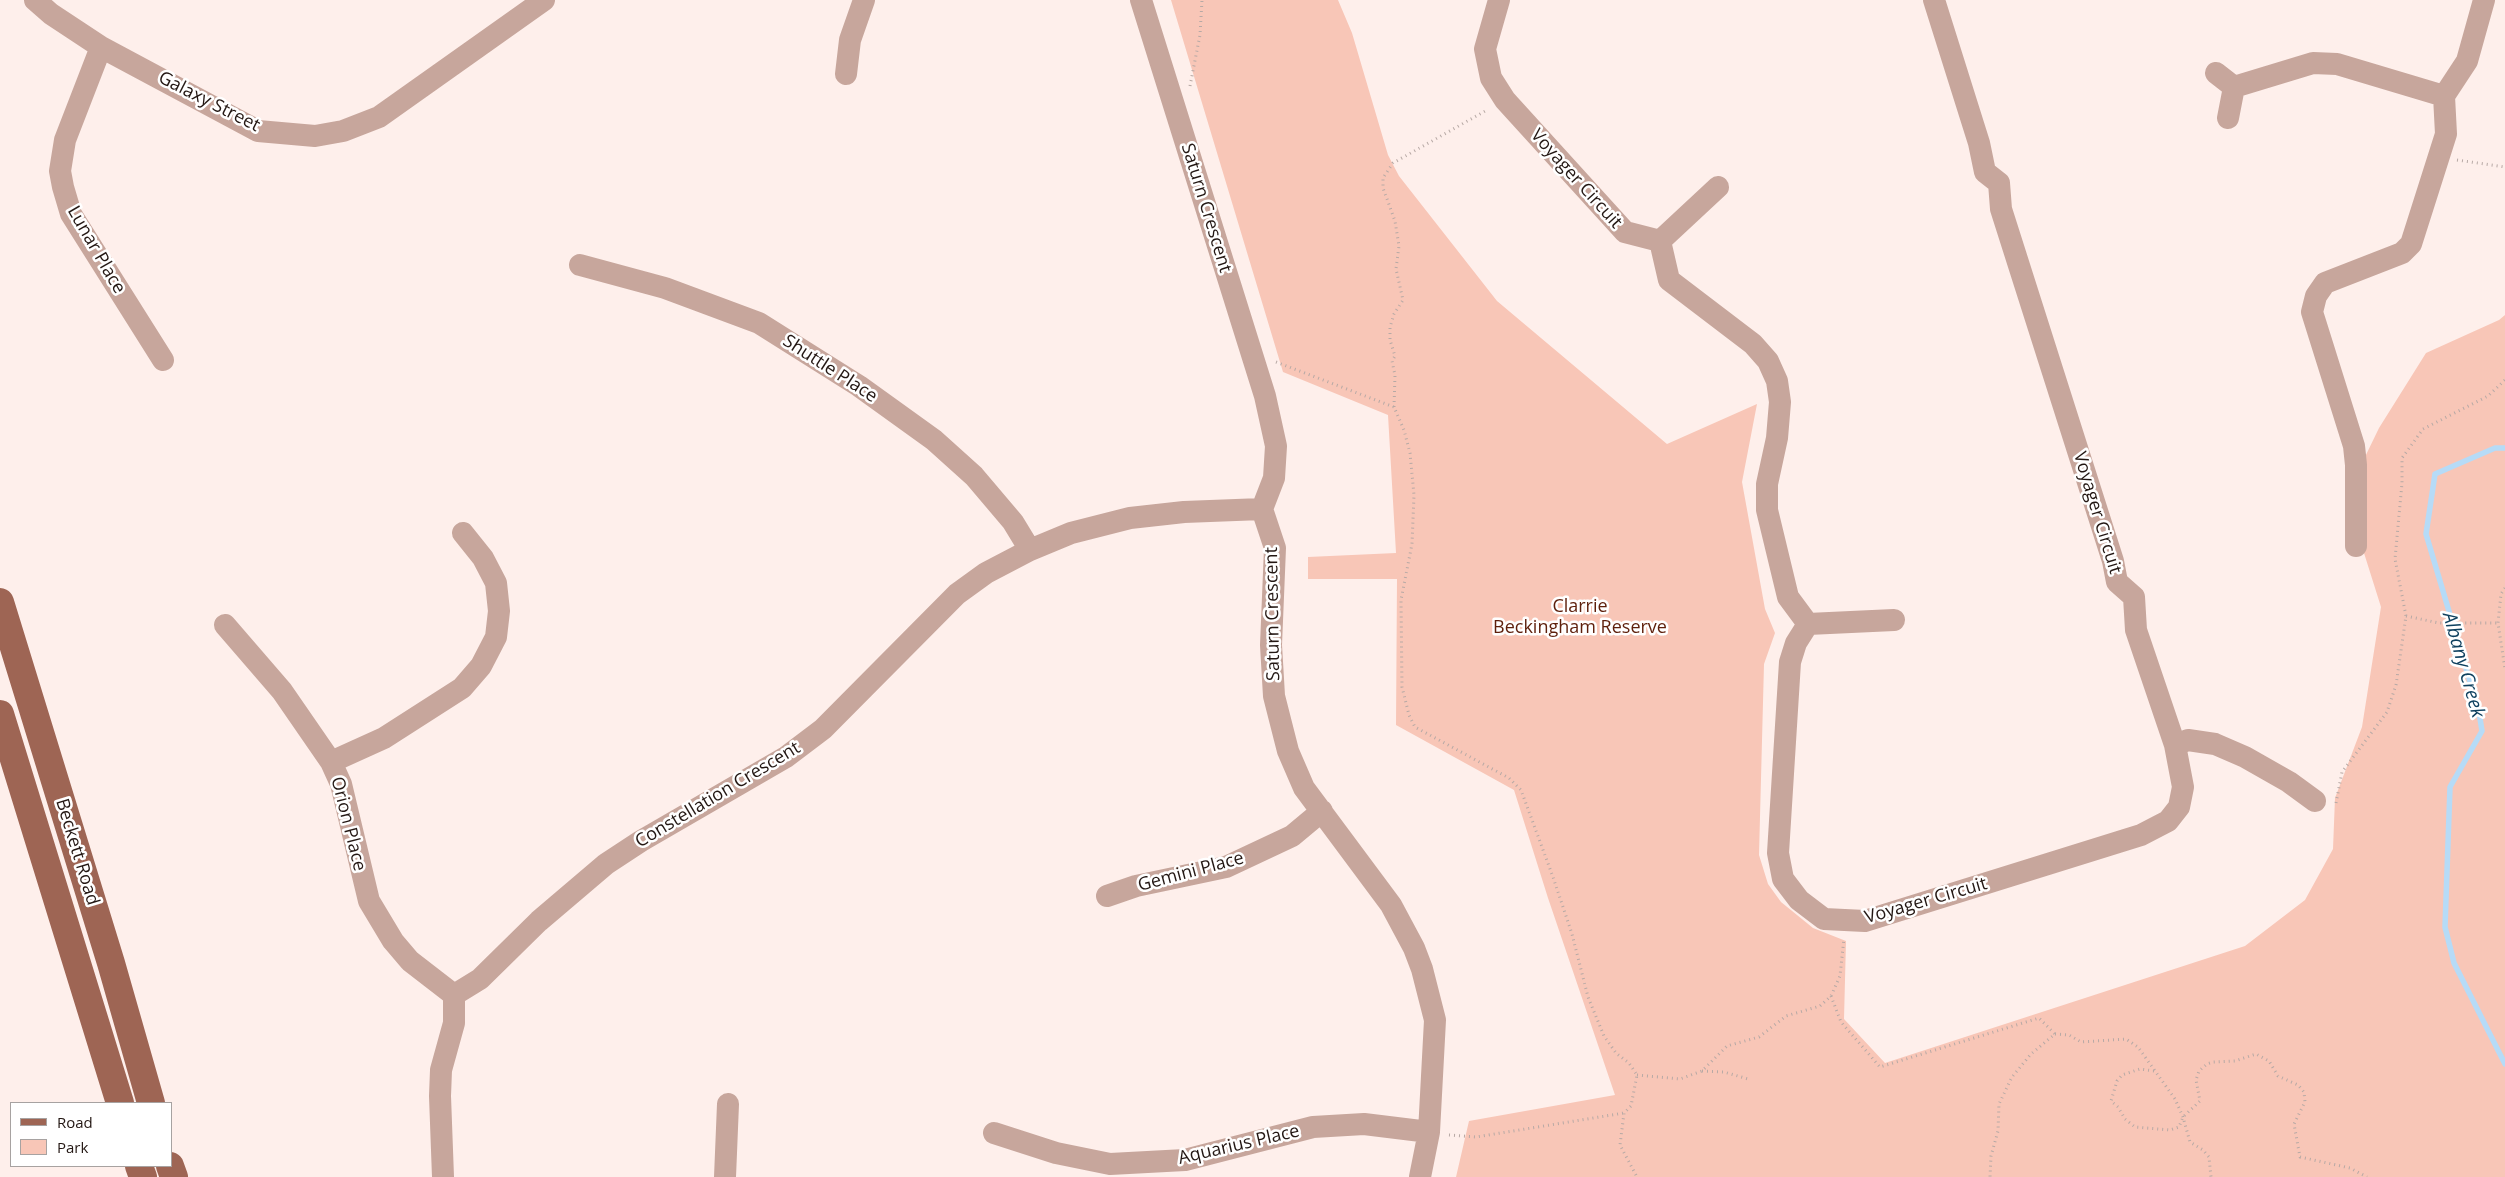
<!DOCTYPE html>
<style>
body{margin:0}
#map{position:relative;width:2505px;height:1177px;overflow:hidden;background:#feefeb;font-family:"Open Sans",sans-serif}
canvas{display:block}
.legend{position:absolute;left:10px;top:1102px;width:162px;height:65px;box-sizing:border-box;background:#fff;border:1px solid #a7a2a1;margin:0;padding:6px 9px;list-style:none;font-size:15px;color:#231713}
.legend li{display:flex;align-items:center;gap:10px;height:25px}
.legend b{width:25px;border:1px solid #a7a2a1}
</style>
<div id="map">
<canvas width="2505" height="1177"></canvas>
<ul class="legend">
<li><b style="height:6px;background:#9e6554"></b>Road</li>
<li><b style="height:14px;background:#f8c6b7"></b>Park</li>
</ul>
</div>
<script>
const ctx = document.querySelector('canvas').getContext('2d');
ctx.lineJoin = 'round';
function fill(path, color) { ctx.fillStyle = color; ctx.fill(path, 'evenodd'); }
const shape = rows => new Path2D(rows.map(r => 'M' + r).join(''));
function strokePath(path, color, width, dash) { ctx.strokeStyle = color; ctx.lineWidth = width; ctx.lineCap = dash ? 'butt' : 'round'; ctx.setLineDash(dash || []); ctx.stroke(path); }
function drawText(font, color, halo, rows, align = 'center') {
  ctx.font = font + ' "Open Sans",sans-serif'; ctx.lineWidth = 5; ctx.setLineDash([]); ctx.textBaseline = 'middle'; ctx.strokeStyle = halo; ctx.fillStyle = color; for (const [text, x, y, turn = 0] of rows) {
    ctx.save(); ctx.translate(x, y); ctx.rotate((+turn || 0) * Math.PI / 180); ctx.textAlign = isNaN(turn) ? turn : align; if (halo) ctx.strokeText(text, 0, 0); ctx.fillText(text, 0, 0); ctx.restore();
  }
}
const green = shape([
 [1171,0,1338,0,1352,33,1388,155,1399,176,1497,301,1667,444,1757,404,1742,482,1765,609,1775,633,1764,664,1759,855,1768,884,1781,902,1813,928,1846,941,1844,1019,1885,1063,2245,946,2305,900,2333,849,2335,798,2362,727,2381,607,2364,553,2364,459,2379,428,2426,353,2499,320,2505,315,2505,1177,1456,1177,1469,1121,1615,1095,1548,898,1514,790,1396,725,1397,579,1308,579,1308,557,1396,553,1388,415,1283,372]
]);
const stream = shape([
 [2505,448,2495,448,2435,474,2426,534,2479,712,2482,731,2450,787,2445,927,2454,963,2505,1064]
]);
const path = shape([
 [1190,86,1200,35,1202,0],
 [2457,160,2505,167],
 [1276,362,1394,407,1404,430,1410,453,1414,495,1412,544,1401,600,1402,687,1409,715,1415,727,1509,778,1521,790,1553,877,1572,934,1588,997,1604,1036,1616,1053,1629,1063,1637,1075,1631,1106,1624,1113,1620,1145,1637,1177],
 [1394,407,1395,375,1392,361,1395,356,1390,340,1390,327,1394,314,1403,300,1396,269,1399,246,1395,221,1383,188,1383,178,1393,163,1487,110],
 [2505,588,2501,594,2498,623,2505,669],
 [2406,616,2439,623,2498,623],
 [2336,803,2342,772,2387,712,2396,685,2406,616,2395,559,2402,483,2402,458,2423,429,2488,396,2505,380],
 [1831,996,1841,1022,1880,1067,2039,1018,2055,1034,2031,1054,2012,1077,1999,1104,1998,1131,1991,1156,1990,1177],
 [2055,1034,2069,1035,2081,1042,2126,1039,2138,1047,2175,1099,2183,1117,2190,1142,2203,1150,2209,1157,2211,1177],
 [1702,1071,1724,1072,1748,1079],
 [2154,1071,2140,1069,2122,1075,2117,1081,2111,1101,2118,1107,2125,1119,2135,1127,2170,1130,2179,1127,2183,1117,2200,1101,2196,1080,2199,1071,2207,1064,2213,1062,2235,1061,2256,1054,2269,1061,2278,1076,2298,1085,2304,1092,2305,1102,2294,1124,2300,1157,2350,1168,2367,1177],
 [1637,1075,1680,1079,1702,1071,1727,1046,1759,1037,1786,1016,1820,1006,1831,996,1840,976,1844,938],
 [1449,1135,1476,1137,1624,1113]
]);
const minor = shape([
 [35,0,51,14,101,47,258,131,315,136,343,131,379,117,544,0],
 [1141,0,1265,396,1276,446,1274,478,1262,509,1275,548,1271,645,1274,696,1288,751,1304,788,1391,905,1414,948,1422,969,1435,1020,1429,1132,1420,1177],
 [1499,0,1485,49,1491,78,1505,100,1625,232,1660,241,1669,280,1753,344,1768,361,1777,381,1780,402,1777,438,1767,484,1767,510,1788,597,1808,624,1796,643,1790,662,1778,853,1783,879,1799,900,1824,919,1865,921,2141,835,2168,821,2179,807,2183,787,2175,745,2136,630,2134,597,2117,582,2113,561,2001,209,1999,183,1985,172,1979,143,1934,0],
 [101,47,65,140,60,171,63,187,71,214,163,360],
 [2216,73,2234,87,2228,118],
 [846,74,850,40,864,0],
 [2234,87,2313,63,2337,64,2444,96],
 [1660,241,1718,187],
 [580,265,665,288,759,323,859,386,934,440,974,476,1013,522,1030,550],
 [2356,546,2356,465,2354,446,2312,312,2316,296,2325,283,2402,253,2411,244,2446,134,2444,96,2467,61,2484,0],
 [1808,624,1894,620],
 [225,625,282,691,331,762,341,784,369,901,393,941,410,961,454,995],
 [2175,745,2188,740,2215,744,2245,757,2289,782,2315,801],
 [331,762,384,738,462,688,481,666,496,637,499,611,496,583,483,558,463,533],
 [1107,896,1136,886,1226,867,1292,836,1322,811],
 [994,1133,1056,1153,1110,1164,1185,1160,1313,1127,1364,1124,1429,1132],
 [443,1177,440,1096,441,1070,454,1023,454,995,480,979,539,921,606,864,641,841,786,757,823,729,957,594,986,573,1030,550,1071,533,1130,518,1184,512,1262,509],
 [725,1177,728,1104]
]);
const major = shape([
 [0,602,111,963,151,1103],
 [0,714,120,1103],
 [139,1166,143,1177],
 [170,1166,174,1177]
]);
const streetNames = [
 ["Galaxy Street",209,102,27],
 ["Voyager Circuit",1576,179,48],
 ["Saturn Crescent",1206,208,73],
 ["Lunar Place",96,250,60],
 ["Shuttle Place",830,369,33],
 ["Voyager Circuit",2097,513,73],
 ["Saturn Crescent",1273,614,-91],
 ["Constellation Crescent",718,795,-31],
 ["Orion Place",348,824,76],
 ["Beckett Road",77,852,73],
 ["Gemini Place",1191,872,-15],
 ["Voyager Circuit",1926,901,-16],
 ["Aquarius Place",1239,1145,-13]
];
const parkNames = [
 ["Clarrie",1580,607],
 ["Beckingham Reserve",1580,628]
];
const waterNames = [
 ["Albany Creek",2463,665,74]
];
fill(green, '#f8c6b7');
strokePath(stream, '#b6dbf7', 5.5);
strokePath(path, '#b7a9a5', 3, [1, 4]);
strokePath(minor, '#c7a69c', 22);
strokePath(major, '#9e6554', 28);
drawText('18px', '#231713', '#fff', streetNames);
drawText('18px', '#5e1f0b', '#fff', parkNames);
drawText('italic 19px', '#0f415f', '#fff', waterNames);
</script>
